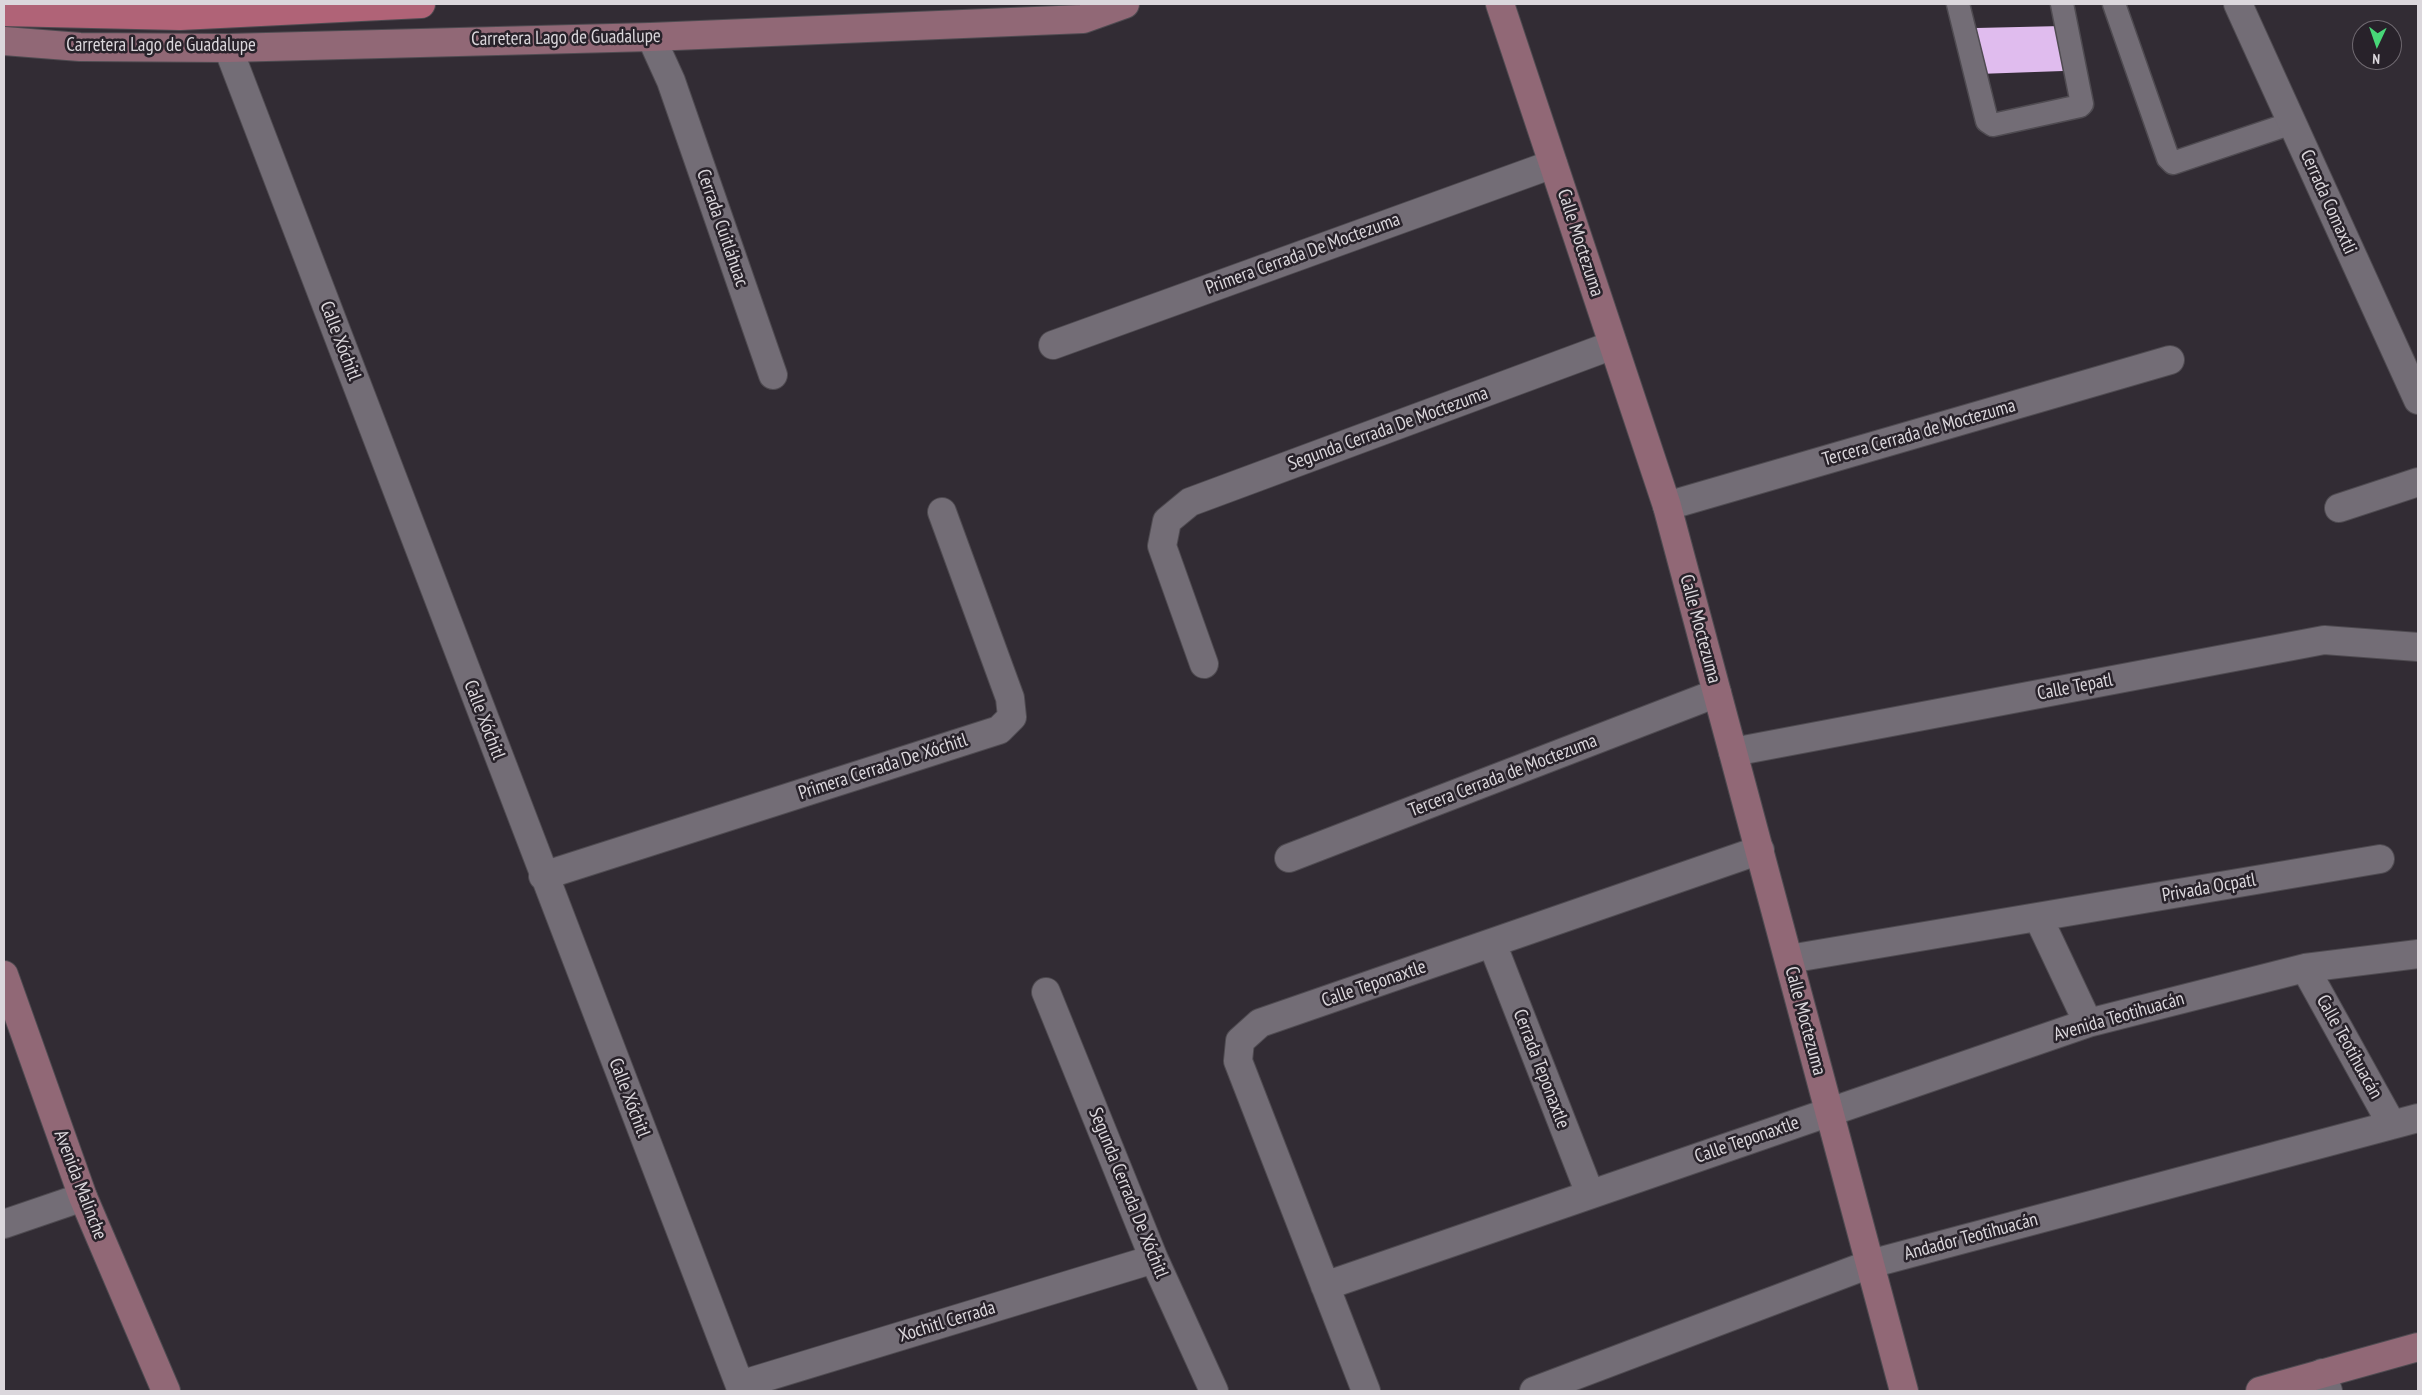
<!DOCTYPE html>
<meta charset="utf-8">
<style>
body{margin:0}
#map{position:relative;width:2422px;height:1395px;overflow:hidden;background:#322c34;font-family:"PT Sans Narrow",sans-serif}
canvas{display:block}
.frame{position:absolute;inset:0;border:5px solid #dbd7dc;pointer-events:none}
.north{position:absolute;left:2352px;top:20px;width:50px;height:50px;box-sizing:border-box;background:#28222a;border:1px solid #706a71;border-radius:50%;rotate:183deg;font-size:14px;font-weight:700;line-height:20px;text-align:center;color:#dbd7dc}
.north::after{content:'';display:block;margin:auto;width:18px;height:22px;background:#48d778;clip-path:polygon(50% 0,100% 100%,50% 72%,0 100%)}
</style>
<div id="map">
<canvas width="2422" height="1395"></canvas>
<div class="frame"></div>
<div class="north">N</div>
</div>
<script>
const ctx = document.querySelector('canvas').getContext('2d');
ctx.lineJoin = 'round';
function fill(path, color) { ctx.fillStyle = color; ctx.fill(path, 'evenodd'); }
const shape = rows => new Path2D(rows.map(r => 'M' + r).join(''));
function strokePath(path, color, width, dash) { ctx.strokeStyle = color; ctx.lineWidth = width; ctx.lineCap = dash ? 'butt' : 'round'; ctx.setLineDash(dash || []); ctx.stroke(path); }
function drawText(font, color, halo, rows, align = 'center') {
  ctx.font = font + ' "PT Sans Narrow",sans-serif'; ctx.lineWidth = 5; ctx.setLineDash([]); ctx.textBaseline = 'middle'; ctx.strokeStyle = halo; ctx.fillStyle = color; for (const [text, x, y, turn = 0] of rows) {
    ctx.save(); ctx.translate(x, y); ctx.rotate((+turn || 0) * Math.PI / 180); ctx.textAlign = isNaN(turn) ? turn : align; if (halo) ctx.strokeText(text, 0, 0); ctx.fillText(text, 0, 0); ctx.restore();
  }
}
const building = shape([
 [2062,26,2063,71,1978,74,1976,28]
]);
const lane = shape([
 [1958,4,1987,121,1993,125,2080,106,2082,104,2062,4],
 [2114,4,2168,158,2173,163,2292,123]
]);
const street = shape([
 [2238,4,2418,400],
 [651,37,671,81,773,375],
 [228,48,742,1391],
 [1053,345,1553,164],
 [1667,506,2170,360],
 [2339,508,2418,482],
 [1204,664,1162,546,1167,521,1190,502,1613,345],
 [1733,752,2324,640,2418,647],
 [1289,858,1717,693],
 [543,876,999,730,1012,717,1010,698,942,512],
 [2038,917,2088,1023],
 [1492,943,1590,1194],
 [1789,959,2380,859],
 [2305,968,2392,1125],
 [1046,992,1154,1259,1214,1391],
 [4,1224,83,1197],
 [1325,1286,2088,1023,2305,968,2418,954],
 [2322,1373,2328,1391],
 [740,1385,1154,1259],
 [1366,1391,1238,1061,1240,1041,1260,1023,1760,850],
 [1534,1391,1870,1264,2418,1118]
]);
const secondary = shape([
 [1500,4,1667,506,1904,1391],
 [4,41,80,47,228,48,651,37,1083,19,1125,4],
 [4,975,83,1197,166,1391],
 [2260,1391,2418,1347]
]);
const primary = shape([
 [4,12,180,16,421,4]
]);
const streetNames = [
 ["Carretera Lago de Guadalupe",566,38,-1],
 ["Carretera Lago de Guadalupe",161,46],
 ["Cerrada Comaxtli",2328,202,66],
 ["Cerrada Cuitláhuac",722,228,71],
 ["Calle Moctezuma",1580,243,72],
 ["Primera Cerrada De Moctezuma",1303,254,-20],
 ["Calle Xóchitl",340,341,69],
 ["Segunda Cerrada De Moctezuma",1388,429,-20],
 ["Tercera Cerrada de Moctezuma",1919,433,-16],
 ["Calle Moctezuma",1700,629,75],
 ["Calle Tepatl",2075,687,-11],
 ["Calle Xóchitl",484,720,69],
 ["Primera Cerrada De Xóchitl",883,767,-18],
 ["Tercera Cerrada de Moctezuma",1503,776,-21],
 ["Privada Ocpatl",2209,888,-10],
 ["Calle Teponaxtle",1374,984,-19],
 ["Avenida Teotihuacán",2119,1017,-16],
 ["Calle Moctezuma",1805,1021,75],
 ["Calle Teotihuacán",2349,1047,61],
 ["Cerrada Teponaxtle",1541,1069,69],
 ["Calle Xóchitl",629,1098,69],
 ["Calle Teponaxtle",1747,1140,-19],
 ["Avenida Malinche",80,1185,69],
 ["Segunda Cerrada De Xóchitl",1128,1193,68],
 ["Andador Teotihuacán",1971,1237,-15],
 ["Xochitl Cerrada",947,1322,-17]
];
fill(building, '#e0bcee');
strokePath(lane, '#4f4b51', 25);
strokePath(street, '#4f4b51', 30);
strokePath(secondary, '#4f4b51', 30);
strokePath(primary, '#4f4b51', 30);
strokePath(lane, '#736d76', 22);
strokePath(street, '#736d76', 28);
strokePath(secondary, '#916876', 28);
strokePath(primary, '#b06377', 28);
drawText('19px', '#dbd7dc', '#28222a', streetNames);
</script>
